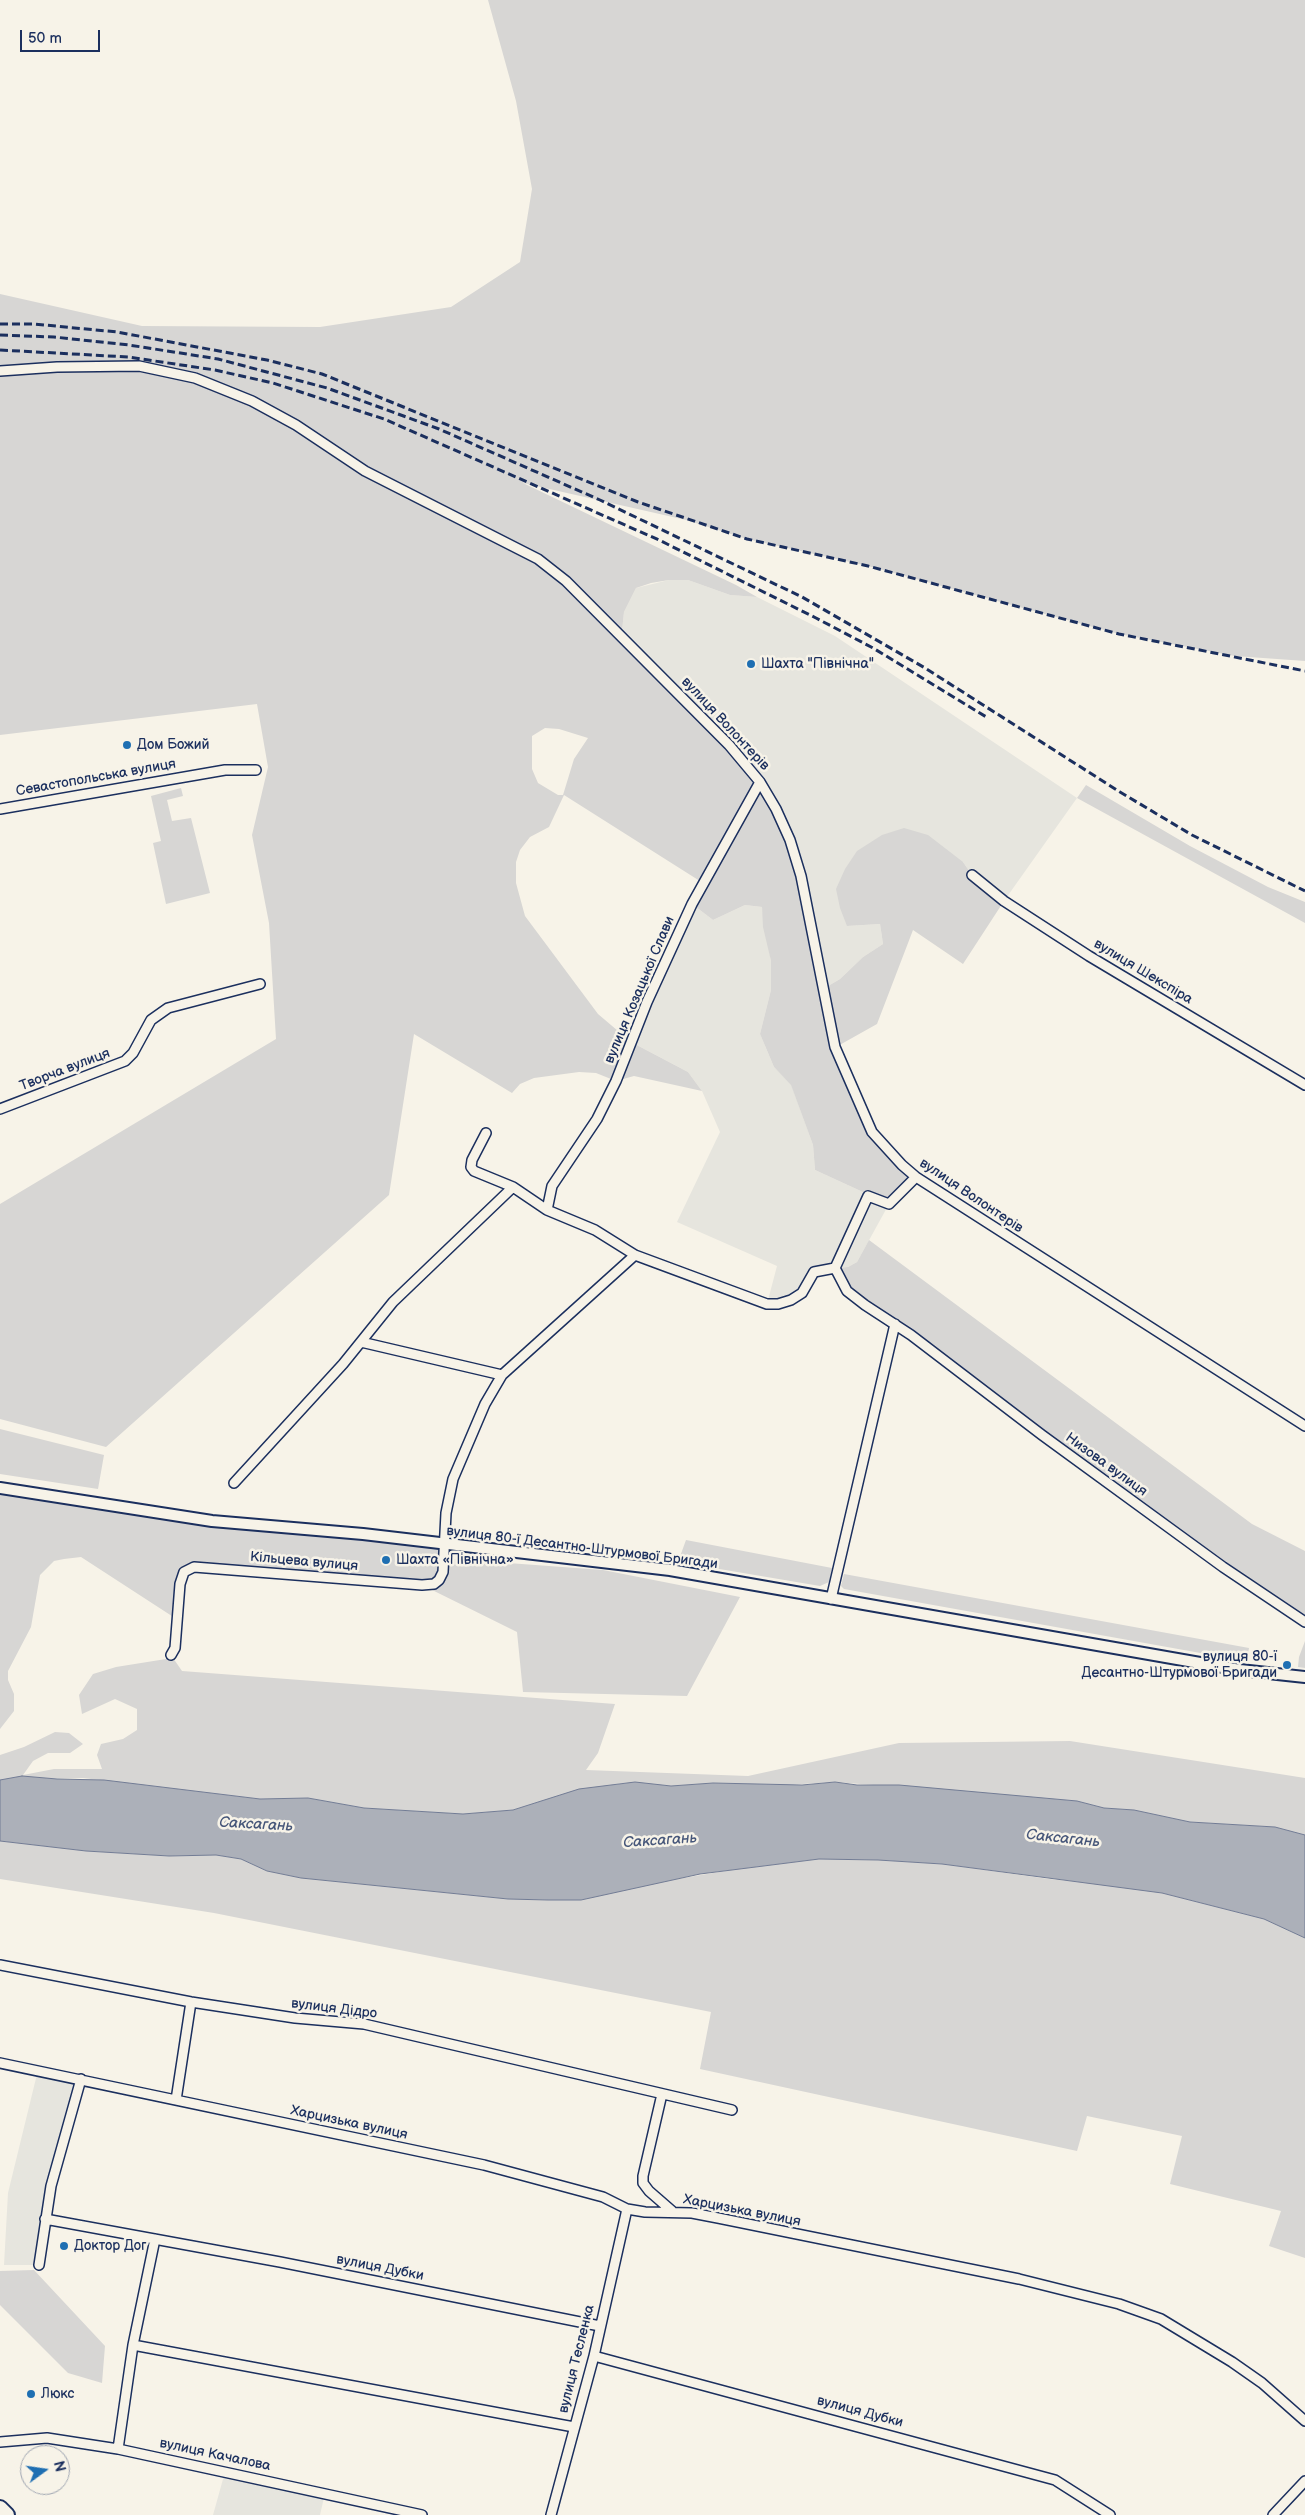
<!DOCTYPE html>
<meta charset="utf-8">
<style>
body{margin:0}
#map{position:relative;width:1305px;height:2515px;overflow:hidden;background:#f7f3e8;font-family:"Balsamiq Sans",sans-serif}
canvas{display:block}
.north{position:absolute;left:20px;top:2445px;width:50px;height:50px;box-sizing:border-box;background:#f7f3e8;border:1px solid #9fa5b1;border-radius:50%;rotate:76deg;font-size:14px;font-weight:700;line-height:20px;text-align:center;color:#1b2f5e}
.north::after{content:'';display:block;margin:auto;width:18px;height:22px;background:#1f6fb2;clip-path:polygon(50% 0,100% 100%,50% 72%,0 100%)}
.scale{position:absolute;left:20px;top:30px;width:80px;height:22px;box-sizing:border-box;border:2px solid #1b2f5e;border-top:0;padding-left:6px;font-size:15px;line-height:18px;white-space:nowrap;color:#1b2f5e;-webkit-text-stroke:4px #f7f3e8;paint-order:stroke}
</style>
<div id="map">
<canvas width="1305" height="2515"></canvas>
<div class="north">N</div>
<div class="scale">50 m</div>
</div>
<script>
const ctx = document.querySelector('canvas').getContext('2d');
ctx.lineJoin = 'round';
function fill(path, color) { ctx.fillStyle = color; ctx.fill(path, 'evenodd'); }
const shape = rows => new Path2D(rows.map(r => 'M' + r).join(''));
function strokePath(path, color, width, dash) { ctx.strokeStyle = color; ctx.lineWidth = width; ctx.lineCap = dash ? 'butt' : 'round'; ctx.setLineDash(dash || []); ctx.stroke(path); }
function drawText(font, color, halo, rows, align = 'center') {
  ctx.font = font + ' "Balsamiq Sans",sans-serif'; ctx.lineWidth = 5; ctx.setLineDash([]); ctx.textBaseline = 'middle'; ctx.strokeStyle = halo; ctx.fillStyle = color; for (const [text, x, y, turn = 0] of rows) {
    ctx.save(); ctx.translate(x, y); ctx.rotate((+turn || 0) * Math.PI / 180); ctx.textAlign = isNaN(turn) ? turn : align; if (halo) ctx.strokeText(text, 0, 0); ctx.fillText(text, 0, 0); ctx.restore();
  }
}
const built = shape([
 [669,580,688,580,730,595,757,597,835,636,1077,798,1004,901,972,875,963,862,847,926,880,924,883,944,863,957,840,979,823,989,619,634,622,631,624,612,636,588],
 [692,904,713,920,745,905,762,907,771,961,771,990,760,1034,774,1067,791,1084,813,1145,815,1170,889,1204,857,1262,848,1267,822,1269,802,1293,767,1304,777,1266,677,1222,720,1132,702,1091,688,1072,631,1042],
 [38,2070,81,2079,51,2186,39,2265,4,2265,8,2193],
 [225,2472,325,2493,320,2515,213,2515]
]);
const green = shape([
 [488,0,1305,0,1305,661,1235,656,1119,634,868,566,747,539,686,520,523,483,736,585,757,597,730,595,688,580,669,580,651,583,636,588,624,612,622,631,619,634,745,762,790,840,823,989,840,979,863,957,883,944,880,924,847,926,840,908,836,889,845,869,857,851,882,835,904,828,928,835,963,862,972,875,1004,901,963,964,913,930,877,1024,836,1047,872,1132,916,1177,889,1204,815,1170,813,1145,791,1085,774,1067,760,1034,771,990,771,961,763,927,762,907,745,905,713,920,692,904,703,883,564,795,549,827,530,837,520,850,516,862,516,883,525,916,598,1014,631,1042,688,1072,702,1091,634,1076,616,1081,596,1073,579,1072,534,1078,520,1084,512,1093,414,1034,389,1195,106,1447,0,1419,0,1204,276,1039,269,923,252,835,268,767,257,704,0,735,0,294,142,326,320,327,451,307,520,262,532,189,516,101],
 [545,728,559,729,588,738,574,759,563,795,558,795,538,783,532,769,532,736],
 [1086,785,1190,846,1268,887,1305,902,1305,923,1077,798],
 [181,788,183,796,167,800,172,821,191,818,210,893,166,904,153,843,161,841,151,796],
 [869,1240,1252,1524,1305,1551,1305,1622,847,1291,835,1268,848,1267,857,1262],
 [0,1429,104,1455,98,1489,0,1474],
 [0,1488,99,1504,444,1544,443,1571,454,1559,603,1570,740,1597,687,1696,523,1692,517,1632,422,1585,206,1567,184,1572,178,1620,81,1557,64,1559,54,1561,40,1575,31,1627,8,1671,8,1680,14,1694,14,1711,0,1729],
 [686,1540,832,1568,829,1582,820,1586,678,1562],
 [844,1574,1249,1648,1247,1659,1245,1661,844,1589,841,1586],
 [1305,1641,1305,1668,1298,1667,1299,1657],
 [171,1655,182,1671,615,1704,598,1753,586,1770,748,1776,899,1743,1070,1741,1305,1778,1305,1835,1275,1827,1190,1822,1134,1810,1104,1808,1077,1801,835,1782,786,1785,713,1783,671,1786,623,1783,559,1796,513,1810,463,1814,364,1808,308,1798,260,1799,83,1778,0,1780,0,1755,24,1747,55,1732,69,1733,83,1744,70,1753,48,1753,33,1761,23,1775,54,1769,102,1769,97,1755,101,1744,123,1739,137,1730,137,1709,115,1699,82,1714,79,1695,93,1674,116,1667,166,1659],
 [0,1841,86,1851,169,1856,216,1855,241,1859,267,1871,301,1878,508,1899,548,1900,581,1900,647,1884,737,1869,819,1859,878,1860,943,1864,1049,1879,1124,1886,1162,1893,1264,1919,1305,1938,1305,2258,1269,2246,1281,2211,1170,2184,1182,2136,1087,2116,1077,2151,700,2069,711,2012,214,1913,0,1879],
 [34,2270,105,2346,102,2383,68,2373,0,2305,0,2271]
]);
const water = shape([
 [22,1776,57,1779,104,1780,260,1799,308,1798,364,1808,463,1814,513,1810,579,1789,635,1782,671,1786,713,1783,802,1785,835,1782,857,1785,899,1785,1077,1801,1104,1808,1134,1810,1190,1822,1275,1827,1305,1835,1305,1938,1264,1919,1162,1893,942,1864,878,1860,819,1859,700,1874,581,1900,548,1900,508,1899,301,1878,267,1871,241,1859,216,1855,169,1856,86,1851,0,1841,0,1780,22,1776]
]);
const minor = shape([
 [0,371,57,367,139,366,195,378,252,401,296,425,365,471,538,559,566,581,729,745,760,782,776,809,790,840,801,876,835,1047,872,1132,902,1165,916,1177,1305,1426],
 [0,809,225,770,256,770],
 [972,875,1004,901,1089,956,1305,1085],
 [0,1109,125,1061,133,1053,151,1020,168,1008,260,984],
 [486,1133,472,1160,471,1167,474,1171,513,1187,547,1210,595,1230,635,1255,767,1304,778,1304,791,1300,802,1293,814,1272,835,1268,868,1196,889,1204,916,1177],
 [547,1210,552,1186,597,1119,616,1081,647,1002,692,904,760,782],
 [835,1268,847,1291,865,1305,911,1335,1042,1435,1223,1567,1305,1622],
 [361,1342,502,1375],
 [234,1483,343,1364,393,1302,513,1187],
 [831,1599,895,1324],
 [171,1655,175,1648,180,1584,184,1572,194,1567,422,1585,434,1584,439,1580,443,1572,446,1513,453,1479,485,1404,502,1375,635,1255],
 [0,1965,191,2002,295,2018,364,2024,732,2110],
 [0,2063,484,2165,603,2197,627,2209,645,2212,692,2213,718,2218,1019,2279,1119,2304,1161,2319,1232,2362,1262,2383,1305,2421],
 [662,2094,643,2176,643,2183,649,2191,672,2211],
 [176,2100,191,2002],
 [45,2219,280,2262,600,2326],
 [39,2265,51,2186,81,2079],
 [133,2345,574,2427],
 [594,2356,1055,2480,1110,2515],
 [0,2442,47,2438,118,2449,422,2515],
 [118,2449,133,2345,155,2239],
 [551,2515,594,2356,627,2209],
 [1273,2515,1305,2481]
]);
const tertiary = shape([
 [0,1488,212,1521,363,1534,670,1570,1240,1670,1305,1677]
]);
const primary = shape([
 [0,2508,7,2515]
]);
const rail = shape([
 [0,324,34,324,117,332,267,360,322,374,638,502,747,539,868,566,1119,634,1305,671],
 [0,335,54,337,129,345,218,359,327,388,439,429,600,500,802,597,925,668,1120,792,1192,835,1305,891],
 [0,350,128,357,215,370,273,383,384,419,659,540,816,618,873,648,988,718]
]);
const markers = [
 [751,664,5,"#1f6fb2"],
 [127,745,5,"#1f6fb2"],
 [386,1560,5,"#1f6fb2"],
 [1287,1665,5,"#1f6fb2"],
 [64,2246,5,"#1f6fb2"],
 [31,2394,5,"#1f6fb2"]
];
const poiNames = [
 ["Шахта \"Північна\"",761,664],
 ["Дом Божий",137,745],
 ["Шахта «Північна»",396,1560],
 ["вулиця 80-ї",1277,1657,"right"],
 ["Десантно-Штурмової Бригади",1277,1673,"right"],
 ["Доктор Дог",74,2246],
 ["Люкс",41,2394]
];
const streetNames = [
 ["вулиця Волонтерів",725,724,47],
 ["Севастопольська вулиця",96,778,-10],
 ["вулиця Шекспіра",1143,972,31],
 ["вулиця Козацької Слави",640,990,-67],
 ["Творча вулиця",65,1070,-21],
 ["вулиця Волонтерів",971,1196,34],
 ["Низова вулиця",1106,1465,36],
 ["вулиця 80-ї Десантно-Штурмової Бригади",582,1548,7],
 ["Кільцева вулиця",304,1562,5],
 ["вулиця Дідро",334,2009,7],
 ["Харцизька вулиця",349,2123,12],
 ["Харцизька вулиця",742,2211,11],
 ["вулиця Дубки",380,2268,11],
 ["вулиця Тесленка",577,2359,-76],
 ["вулиця Дубки",860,2412,15],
 ["вулиця Качалова",215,2455,12]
];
const waterNames = [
 ["Саксагань",256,1825,3],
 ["Саксагань",1063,1839,6],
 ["Саксагань",660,1841,-4]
];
fill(built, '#e6e5de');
fill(green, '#d7d6d4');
fill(water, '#acb0b9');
strokePath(water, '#727c95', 1);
strokePath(minor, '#1b2f5e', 12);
strokePath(tertiary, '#1b2f5e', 14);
strokePath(primary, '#1b2f5e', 18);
strokePath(minor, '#f7f3e8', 9);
strokePath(tertiary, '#f7f3e8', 10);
strokePath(primary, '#f7f3e8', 14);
strokePath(rail, '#1b2f5e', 3, [8, 4]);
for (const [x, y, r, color] of markers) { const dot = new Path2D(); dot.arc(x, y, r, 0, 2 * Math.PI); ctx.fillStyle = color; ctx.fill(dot); strokePath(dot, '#f7f3e8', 2); }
drawText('14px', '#1b2f5e', '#f7f3e8', poiNames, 'left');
drawText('14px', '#1b2f5e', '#f7f3e8', streetNames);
drawText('italic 15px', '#465679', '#f7f3e8', waterNames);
</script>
